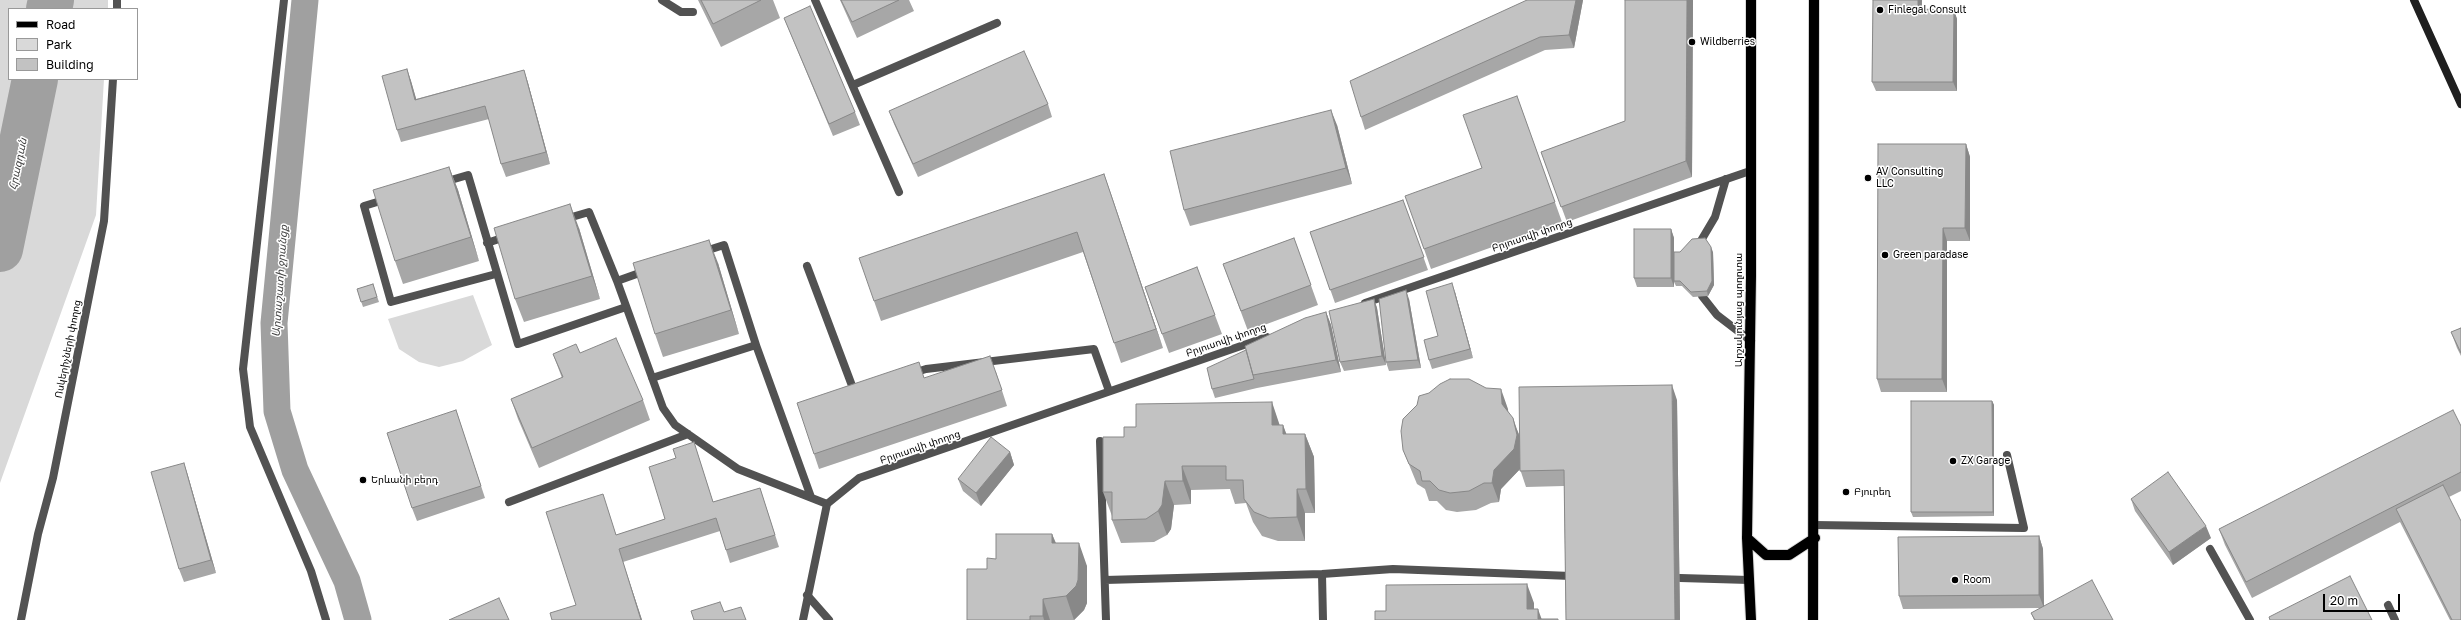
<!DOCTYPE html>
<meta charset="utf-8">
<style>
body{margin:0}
#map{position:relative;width:2461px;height:620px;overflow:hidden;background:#fff;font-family:"Golos Text",sans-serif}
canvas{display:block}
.legend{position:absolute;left:8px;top:8px;width:130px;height:72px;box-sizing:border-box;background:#fff;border:1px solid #999;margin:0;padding:5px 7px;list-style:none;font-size:12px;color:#000}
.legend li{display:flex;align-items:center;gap:8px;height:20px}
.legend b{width:20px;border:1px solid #999}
.scale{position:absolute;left:2323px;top:594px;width:77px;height:18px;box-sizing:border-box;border:2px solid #000;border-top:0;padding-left:5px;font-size:12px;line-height:14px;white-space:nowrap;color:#000;-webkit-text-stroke:3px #fff;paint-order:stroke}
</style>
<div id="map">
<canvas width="2461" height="620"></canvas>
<ul class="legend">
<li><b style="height:5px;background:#000"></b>Road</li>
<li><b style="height:11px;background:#d9d9d9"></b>Park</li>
<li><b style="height:11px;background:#c2c2c2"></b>Building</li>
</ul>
<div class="scale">20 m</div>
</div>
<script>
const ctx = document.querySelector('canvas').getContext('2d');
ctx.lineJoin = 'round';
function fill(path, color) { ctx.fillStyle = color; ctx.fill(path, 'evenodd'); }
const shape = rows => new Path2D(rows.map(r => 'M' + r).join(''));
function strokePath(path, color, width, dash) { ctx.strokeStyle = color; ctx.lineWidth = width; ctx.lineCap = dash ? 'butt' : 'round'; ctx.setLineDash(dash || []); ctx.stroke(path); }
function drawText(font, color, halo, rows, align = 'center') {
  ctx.font = font + ' "Golos Text","Noto Sans Armenian",sans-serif'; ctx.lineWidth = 3; ctx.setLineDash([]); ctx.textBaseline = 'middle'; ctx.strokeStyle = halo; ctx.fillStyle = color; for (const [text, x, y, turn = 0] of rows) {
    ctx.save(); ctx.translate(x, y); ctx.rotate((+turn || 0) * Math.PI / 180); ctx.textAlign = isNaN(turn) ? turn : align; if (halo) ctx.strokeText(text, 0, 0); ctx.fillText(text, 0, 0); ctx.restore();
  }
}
const green = shape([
 [0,0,108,0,108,9,9,9,9,79,104,79,96,215,0,483],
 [473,295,492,345,463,361,439,367,419,362,399,349,388,319]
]);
const canal = shape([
 [305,0,274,323,277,411,295,470,347,581,358,620]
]);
const river = shape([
 [49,9,51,0],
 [0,249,35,79]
]);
const lane = shape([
 [284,0,243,369,250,427,311,571,326,620],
 [662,0,681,12,693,12],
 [815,0,899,192],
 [853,85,997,23],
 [444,182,468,175,518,344,626,307],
 [387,199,364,206,391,302,496,274],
 [565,219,589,212,617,281],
 [487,243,508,236],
 [1699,248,1699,244,1715,217,1726,179],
 [702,252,724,245,756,345,811,497],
 [807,266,854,391,858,390],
 [645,271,617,281,663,408,675,425,738,469,827,504],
 [1701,286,1702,296,1717,315,1751,341],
 [913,373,926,369,1094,349,1109,391],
 [652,378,756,345],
 [1100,441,1106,620],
 [509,502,688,434],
 [1814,525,2024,528,2007,455],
 [2210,549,2250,620],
 [1322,574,1323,620],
 [1680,578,1749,580],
 [1105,580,1322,574,1393,569,1571,576],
 [807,595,829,620],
 [2388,605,2395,620]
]);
const street = shape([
 [117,9,117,0],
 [1365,303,1750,171],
 [21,620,38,534,53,478,104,221,113,79],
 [803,620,827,504,859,478,1267,337]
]);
const secondary = shape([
 [2414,0,2461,104]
]);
const primary = shape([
 [1751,0,1751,276,1747,538,1751,620],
 [1747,538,1766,555,1789,555,1815,538],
 [1813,620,1814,0]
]);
const wall = shape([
 [698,0,773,0,780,18,721,47],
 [840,0,909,0,914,11,857,38],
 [1527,0,1583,0,1574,48,1545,50,1365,130,1361,117],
 [1625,0,1693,0,1692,177,1567,222,1541,152,1625,121],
 [1873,0,1922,0,1922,9,1954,10,1957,19,1957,91,1876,91,1872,82],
 [784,18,855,112,860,125,833,136,789,30],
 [407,69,411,81,416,99,524,70,528,83,550,164,506,177,501,164,489,119,401,142,397,130],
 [1517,96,1562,222,1431,269,1424,249,1482,168],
 [1048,104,1052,117,918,177,894,124,889,111],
 [1337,125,1352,184,1190,226,1184,210],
 [1966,144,1970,157,1970,241,1947,241,1947,392,1881,392,1877,379],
 [449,167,458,190,479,261,403,284,395,261],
 [1104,174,1163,348,1121,363,1083,252,881,321,874,301],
 [1403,200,1428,270,1335,303,1310,232],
 [579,228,600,299,524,322,515,299],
 [1671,229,1674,238,1674,252,1713,252,1714,285,1708,296,1693,297,1682,286,1676,286,1674,282,1674,287,1637,287,1634,278],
 [1294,238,1318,305,1248,331,1223,264],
 [718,263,739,334,663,357,655,334],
 [1197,267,1222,334,1169,353,1145,287],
 [373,284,379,302,363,307,357,289],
 [1455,292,1473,358,1432,369,1429,360],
 [1374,299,1377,308,1386,365,1344,371,1340,362],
 [1409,299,1421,368,1389,371,1386,362],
 [1326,312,1331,325,1341,372,1257,388,1215,398,1212,389],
 [2461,328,2461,356,2457,348,2451,332],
 [580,353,643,400,650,420,539,468,518,419,511,399,562,378,553,354],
 [996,372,1007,406,819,469,814,454,925,378],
 [1677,400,1680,620,1566,620,1564,486,1526,487,1520,469,1501,489,1499,502,1491,503,1476,510,1457,512,1446,510,1437,501,1429,501,1425,489,1417,484,1403,450,1508,409,1508,412,1520,436],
 [1992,401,1994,405,1994,516,1913,517,1911,512],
 [456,410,485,498,417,521,412,508],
 [1280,425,1283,425,1286,434,1305,434,1314,457,1315,513,1305,513,1305,541,1278,541,1262,536,1253,522,1246,503,1235,504,1230,489,1191,490,1191,504,1174,505,1171,529,1167,535,1154,542,1121,543,1112,520,1112,516,1103,492,1124,437],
 [2461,426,2461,491,2449,497,2461,620,2450,620,2400,522,2252,598,2225,545,2219,529],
 [694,442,713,502,760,488,779,547,730,563,720,531,623,562,642,620,552,620,576,605,607,507,616,535,665,519,676,458],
 [1010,452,1014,465,981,506,963,491,958,479],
 [184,463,188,476,216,573,184,582,179,569],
 [2131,499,2211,538,2173,565,2135,511],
 [1052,534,1056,543,1087,566,1087,603,1084,610,1074,620,967,620,987,569,996,559],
 [2039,536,2043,549,2044,606,2113,620,2034,620,2031,613,2041,608,1903,609,1899,596]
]);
const shadedWall = shape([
 [1576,0,1583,0,1574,48,1569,35],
 [1687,0,1693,0,1692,177,1686,161],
 [1918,0,1922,0,1921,18,1918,9],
 [1954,10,1957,19,1957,91,1953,82],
 [407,69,411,81,420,112,415,100],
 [524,70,528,83,550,164,546,152],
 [1331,110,1337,125,1352,184,1346,168],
 [1966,144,1970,157,1970,241,1965,228],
 [449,167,458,190,479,261,471,237],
 [1104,174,1111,194,1163,348,1156,329],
 [570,204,579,228,600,299,592,276],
 [1943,228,1947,241,1947,392,1942,379],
 [1671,229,1674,238,1674,287,1671,278],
 [709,240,718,263,739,334,731,310],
 [1711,247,1713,252,1714,285,1708,296,1707,291],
 [1452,283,1455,292,1473,358,1470,349],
 [1406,290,1409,299,1421,368,1418,360],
 [1374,299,1377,308,1386,365,1382,356],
 [1326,312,1331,325,1341,372,1336,360],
 [1672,385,1677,400,1680,620,1675,620],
 [1501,389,1508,409,1509,424,1502,404],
 [1992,401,1994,405,1994,516,1993,512],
 [1272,402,1280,426,1272,425],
 [456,410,460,423,485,498,481,486],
 [1513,418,1520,438,1521,468,1501,489,1499,502,1492,483,1494,470],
 [1283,425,1292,449,1283,434],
 [1305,434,1314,457,1315,513,1306,489],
 [1010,452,1014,465,981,506,976,493],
 [184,463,188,476,216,573,211,560],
 [1182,466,1191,490,1191,504,1183,481],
 [1165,481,1174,505,1171,529,1167,535,1158,511],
 [1297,489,1305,513,1305,541,1297,517],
 [2206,526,2211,538,2173,565,2169,552],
 [1052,534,1061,557,1052,543],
 [2039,536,2043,549,2044,608,2039,595],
 [1079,543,1087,566,1087,603,1084,610,1074,620,1066,596],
 [619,549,623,562,642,620,641,620],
 [1527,584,1534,603,1534,620,1527,609],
 [1043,599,1050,620,1044,620,1043,616],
 [1538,609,1542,620,1538,619]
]);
const building = shape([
 [701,0,761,0,713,24,701,0],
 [841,0,899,0,852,22,841,0],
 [1527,0,1576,0,1569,35,1540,37,1361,117,1350,81,1527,0],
 [1625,0,1687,0,1686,161,1561,207,1541,152,1625,121,1625,0],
 [1873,0,1918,0,1918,9,1954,10,1953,82,1872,82,1873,0],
 [810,6,855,112,829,124,784,18,810,6],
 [1024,51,1048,104,913,164,889,111,1024,51],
 [407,69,415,100,524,70,546,152,501,164,485,106,397,130,382,76,407,69],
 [1517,96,1555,202,1424,249,1405,196,1482,168,1463,115,1517,96],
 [1331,110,1346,168,1184,210,1170,151,1331,110],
 [1878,144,1966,144,1965,228,1943,228,1942,379,1877,379,1878,144],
 [449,167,471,237,395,261,373,190,449,167],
 [1104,174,1156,329,1114,343,1077,232,874,301,859,258,1104,174],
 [1403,200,1424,257,1330,290,1310,232,1403,200],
 [570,204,592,276,515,299,494,228,570,204],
 [1634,229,1671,229,1671,278,1634,278,1634,229],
 [1294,238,1311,285,1241,311,1223,264,1294,238],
 [1705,238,1711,247,1712,281,1707,291,1691,292,1680,281,1674,281,1674,252,1680,252,1692,239,1705,238],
 [709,240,731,310,655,334,633,263,709,240],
 [1197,267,1215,315,1162,334,1145,287,1197,267],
 [1452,283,1470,349,1429,360,1424,340,1438,336,1426,291,1452,283],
 [373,284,377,297,361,302,357,289,373,284],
 [1406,290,1418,360,1386,362,1379,299,1406,290],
 [1374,299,1382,356,1340,362,1329,311,1374,299],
 [1326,312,1336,360,1253,375,1245,346,1305,318,1326,312],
 [2461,328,2461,353,2451,332,2461,328],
 [616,338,643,400,532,448,511,399,563,377,553,354,576,344,580,353,616,338],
 [1246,350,1254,379,1212,389,1207,368,1246,350],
 [990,356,1002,390,814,454,797,403,919,362,924,378,990,356],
 [1450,379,1469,379,1486,388,1501,389,1502,404,1513,418,1517,435,1514,449,1494,470,1492,483,1484,483,1469,491,1450,493,1439,490,1430,481,1422,481,1420,471,1409,464,1403,450,1401,431,1403,419,1417,405,1419,396,1429,393,1440,384,1450,379],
 [1672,385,1675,620,1566,620,1564,470,1520,471,1519,387,1672,385],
 [1911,401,1992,401,1993,512,1911,512,1911,401],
 [1272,402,1272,425,1283,425,1283,434,1305,434,1306,489,1297,489,1297,517,1269,518,1254,512,1244,499,1243,480,1226,480,1226,466,1182,466,1183,481,1165,481,1162,505,1158,511,1146,519,1112,520,1112,492,1103,492,1103,437,1124,437,1124,427,1136,427,1136,404,1272,402],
 [456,410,481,486,412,508,387,433,456,410],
 [2453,410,2461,426,2461,472,2246,582,2219,529,2453,410],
 [991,437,1010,452,976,493,958,479,991,437],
 [694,442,713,502,760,488,775,535,726,550,716,518,619,549,641,620,552,620,550,613,576,605,546,512,603,494,616,535,665,519,649,467,676,458,673,449,694,442],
 [184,463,211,560,179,569,151,472,184,463],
 [2168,472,2206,526,2169,552,2131,499,2168,472],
 [2443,485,2461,521,2461,620,2452,620,2396,509,2443,485],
 [996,534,1052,534,1052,543,1079,543,1078,580,1076,586,1066,596,1043,599,1043,616,1030,616,1030,620,967,620,967,569,987,569,987,558,996,559,996,534],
 [2039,536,2039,595,1899,596,1898,537,2039,536],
 [2350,576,2372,620,2270,620,2269,617,2350,576],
 [2092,580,2113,620,2035,620,2031,613,2092,580],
 [1527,584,1527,609,1538,609,1538,619,1558,619,1558,620,1375,620,1375,611,1386,611,1386,585,1527,584],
 [499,598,509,620,449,620,499,598],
 [720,602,724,612,741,607,746,620,694,620,691,611,720,602]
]);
const markers = [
 [1880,10,4,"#000"],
 [1692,42,4,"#000"],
 [1868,178,4,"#000"],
 [1885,255,4,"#000"],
 [1953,461,4,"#000"],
 [363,480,4,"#000"],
 [1846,492,4,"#000"],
 [1955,580,4,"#000"]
];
const poiNames = [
 ["Finlegal Consult",1888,10],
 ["Wildberries",1700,42],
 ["AV Consulting",1876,172],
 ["LLC",1876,184],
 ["Green paradase",1893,255],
 ["ZX Garage",1961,461],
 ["Երևանի բերդ",371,480],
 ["Բյուրեղ",1854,492],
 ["Room",1963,580]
];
const streetNames = [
 ["Բրյուսովի փողոց",1532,235,-19],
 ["Արշակունյաց պողոտա",1739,310,-90],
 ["Բրյուսովի փողոց",1226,340,-19],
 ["Ոսկերիչների փողոց",68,349,-79],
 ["Բրյուսովի փողոց",920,447,-19]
];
const waterNames = [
 ["Հրազդան",18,164,-78],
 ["Արտաշատի ջրանցք",280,281,-86]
];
fill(green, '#d9d9d9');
strokePath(canal, '#a0a0a0', 27);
strokePath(river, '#a0a0a0', 46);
strokePath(primary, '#dbdbdb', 12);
strokePath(lane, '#525252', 8);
strokePath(street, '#525252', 8);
strokePath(secondary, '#1f1f1f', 8);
strokePath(primary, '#000', 10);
fill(wall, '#a7a7a7');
fill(shadedWall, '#888');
fill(building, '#c2c2c2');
strokePath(building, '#888', 1);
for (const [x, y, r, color] of markers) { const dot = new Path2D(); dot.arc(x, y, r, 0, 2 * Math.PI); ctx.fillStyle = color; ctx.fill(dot); strokePath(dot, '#fff', 1.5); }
drawText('10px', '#000', '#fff', poiNames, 'left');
drawText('10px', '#000', '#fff', streetNames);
drawText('italic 11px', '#414141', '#fff', waterNames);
</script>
